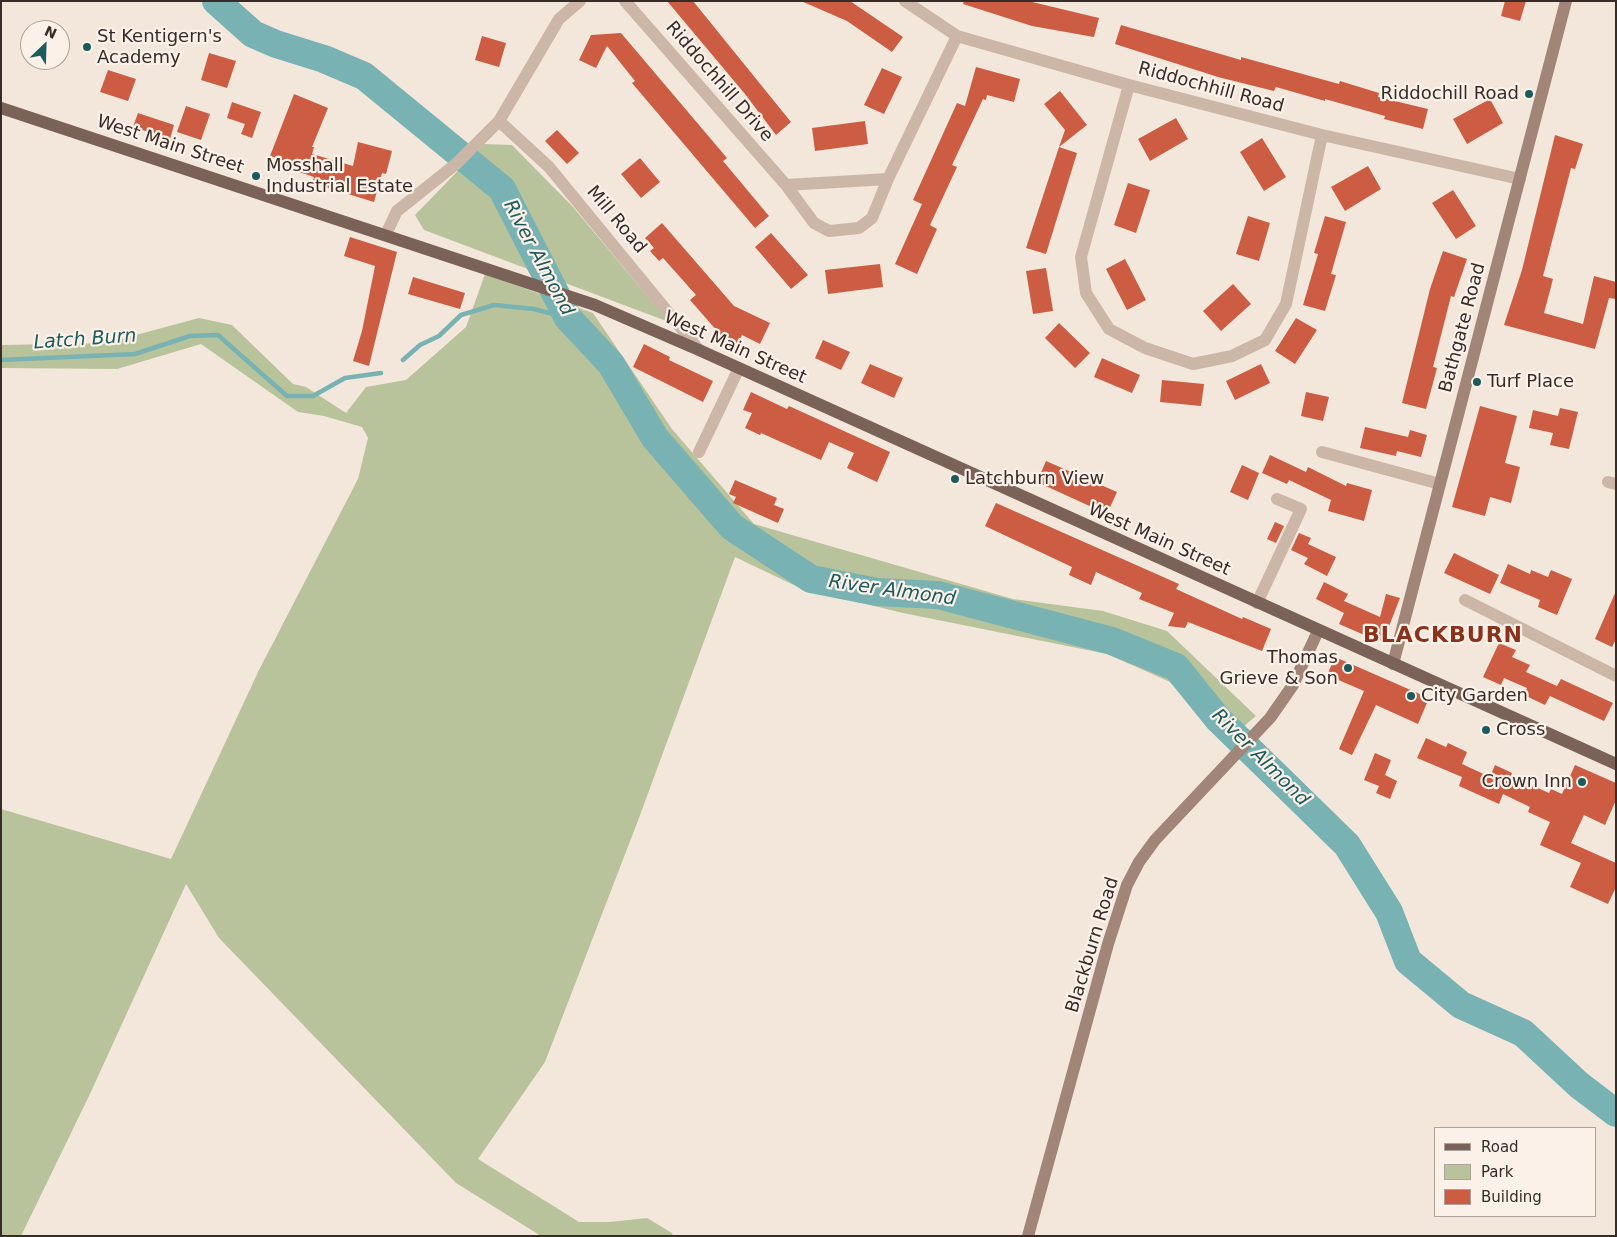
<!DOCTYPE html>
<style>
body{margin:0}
#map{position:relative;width:1617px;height:1237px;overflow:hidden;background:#f3e7dc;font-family:"DejaVu Sans",sans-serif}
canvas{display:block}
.frame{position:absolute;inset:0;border:2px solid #382c28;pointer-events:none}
.legend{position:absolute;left:1434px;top:1127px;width:162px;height:90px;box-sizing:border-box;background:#fbf1e9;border:1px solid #ada29c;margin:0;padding:6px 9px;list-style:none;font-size:15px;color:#382c28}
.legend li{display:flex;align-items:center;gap:10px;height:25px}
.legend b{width:25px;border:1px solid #ada29c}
.north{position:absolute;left:20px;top:20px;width:50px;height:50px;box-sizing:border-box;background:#fbf1e9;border:1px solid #ada29c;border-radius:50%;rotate:24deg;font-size:14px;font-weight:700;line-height:20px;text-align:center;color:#382c28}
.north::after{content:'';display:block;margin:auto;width:18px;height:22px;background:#1b5b5c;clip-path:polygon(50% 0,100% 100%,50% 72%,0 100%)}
</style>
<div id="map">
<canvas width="1617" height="1237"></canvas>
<div class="frame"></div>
<ul class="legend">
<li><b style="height:6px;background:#7b6258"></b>Road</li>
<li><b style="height:14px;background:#b8c39b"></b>Park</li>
<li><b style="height:14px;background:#cc5d42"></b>Building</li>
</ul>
<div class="north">N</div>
</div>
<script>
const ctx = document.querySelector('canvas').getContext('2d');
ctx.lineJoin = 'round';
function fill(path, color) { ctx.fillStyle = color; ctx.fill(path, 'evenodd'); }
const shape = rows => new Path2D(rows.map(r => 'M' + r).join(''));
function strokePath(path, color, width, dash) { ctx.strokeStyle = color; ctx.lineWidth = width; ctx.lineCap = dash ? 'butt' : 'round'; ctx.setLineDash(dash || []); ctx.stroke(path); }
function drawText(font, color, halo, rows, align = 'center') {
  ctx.font = font + ' "DejaVu Sans",sans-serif'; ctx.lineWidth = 4.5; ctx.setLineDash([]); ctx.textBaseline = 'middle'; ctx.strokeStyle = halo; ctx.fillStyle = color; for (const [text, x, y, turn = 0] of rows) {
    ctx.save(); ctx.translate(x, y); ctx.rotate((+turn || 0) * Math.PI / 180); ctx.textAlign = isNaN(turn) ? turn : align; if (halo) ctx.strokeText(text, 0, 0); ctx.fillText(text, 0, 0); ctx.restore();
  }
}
const green = shape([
 [484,144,512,145,573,207,669,322,424,230,415,215],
 [485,274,593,313,672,429,754,524,1013,599,1103,611,1167,631,1256,716,1224,743,1170,682,1107,654,903,613,800,588,735,557,639,818,545,1062,478,1159,579,1222,610,1222,647,1218,672,1233,673,1236,541,1236,456,1183,219,938,186,884,89,1096,21,1236,1,1236,1,809,171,859,259,670,358,479,368,438,362,427,324,416,298,412,201,344,117,369,1,368,1,345,106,343,199,318,232,325,293,384,306,387,346,413,366,387,406,380,466,327]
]);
const stream = shape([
 [1,360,135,354,190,336,218,335,287,396,313,396,345,378,381,373],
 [403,360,420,345,439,336,461,315,494,305,534,309,568,318]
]);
const river = shape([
 [216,1,253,34,276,44,324,59,364,76,502,189,568,318,611,364,655,438,732,527,811,579,877,592,938,595,1112,641,1176,667,1218,719,1347,845,1389,912,1408,961,1461,1005,1523,1033,1579,1085,1616,1113]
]);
const building = shape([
 [667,1,693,1,791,122,776,135,745,94],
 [801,1,850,1,903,37,892,52,847,21],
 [964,1,1028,1,1099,18,1094,37,1032,26,963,4],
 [1505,1,1526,1,1520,21,1501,16],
 [1121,25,1241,60,1241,57,1339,84,1340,81,1379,93,1378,97,1428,109,1423,129,1384,119,1385,116,1325,99,1325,101,1276,87,1274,91,1218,77,1115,44],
 [621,33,727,158,723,161,769,216,755,228,632,83,635,81,607,46,596,68,579,60,591,35],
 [482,36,506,43,499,67,475,60],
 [209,53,236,61,227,88,201,80],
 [976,67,1020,79,1014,102,987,95,986,100,983,99,952,165,957,167,930,225,937,229,917,274,895,264,922,204,913,200,957,103,965,106],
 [882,68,902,77,884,114,864,105],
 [108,70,136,79,128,101,100,92],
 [1060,91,1087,125,1059,147,1065,130,1044,104],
 [294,94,328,108,312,147,314,147,312,154,353,166,358,142,392,151,386,174,382,173,374,202,312,183,314,177,287,168,288,162,270,156],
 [1490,99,1503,123,1467,144,1453,119],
 [232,102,261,112,252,138,241,134,245,124,227,118],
 [186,106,210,114,201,140,177,132],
 [138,113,174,125,170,139,133,127],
 [1176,118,1188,139,1150,161,1138,139],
 [865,121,868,144,815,151,812,128],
 [557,130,579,153,567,164,545,141],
 [1555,135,1583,144,1575,169,1571,168,1543,276,1553,279,1544,313,1583,324,1594,276,1616,282,1616,299,1609,298,1595,349,1504,325,1522,270],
 [1262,138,1286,177,1264,191,1240,152],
 [1059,147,1077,153,1046,254,1026,248],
 [640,158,660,182,641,198,621,174],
 [1368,166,1381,189,1345,211,1331,187],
 [1128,183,1150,190,1136,233,1114,225],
 [1453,190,1476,226,1456,239,1432,203],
 [1248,216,1270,223,1259,261,1236,254],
 [1325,216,1346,222,1331,274,1336,275,1325,311,1303,305,1318,254,1314,253],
 [662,223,734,306,770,323,760,344,742,335,737,345,716,335,718,332,690,300,696,295,663,258,659,261,650,251,654,248,645,238],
 [771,233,808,275,791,289,755,247],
 [350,237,397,252,369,366,353,361,362,331,375,266,344,256],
 [1443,251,1467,259,1454,297,1451,296,1433,367,1437,368,1426,409,1402,403,1430,289],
 [1125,259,1146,300,1127,310,1106,269],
 [880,264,883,287,828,294,825,270],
 [1046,268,1053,311,1033,314,1026,271],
 [413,277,465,293,460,309,408,294],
 [1233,284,1251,304,1221,331,1203,311],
 [1296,318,1317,330,1295,364,1275,351],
 [1059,323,1090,353,1075,368,1045,338],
 [823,340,850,352,841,370,815,358],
 [644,344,670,357,669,360,713,381,703,402,633,367],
 [1102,358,1140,375,1132,393,1094,377],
 [870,364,903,378,894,398,861,383],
 [1261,364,1270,383,1235,400,1226,381],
 [1162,380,1204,384,1201,406,1160,402],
 [751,392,787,409,789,406,890,452,877,482,847,468,854,453,829,442,821,460,761,433,760,435,745,428,752,413,743,410],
 [1306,392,1329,397,1323,421,1301,416],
 [1480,406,1517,416,1505,463,1520,467,1511,503,1490,497,1485,516,1452,507],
 [1560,408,1578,412,1569,449,1550,445,1553,433,1529,428,1533,410,1558,416],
 [1365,427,1408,437,1410,430,1427,435,1421,457,1397,451,1396,456,1360,448],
 [1270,455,1306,472,1308,467,1346,486,1347,483,1372,490,1364,521,1328,511,1331,500,1289,480,1287,484,1262,473],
 [1046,461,1117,492,1107,514,1037,482],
 [1242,465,1259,473,1248,500,1230,492],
 [735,480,777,498,774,505,784,509,778,523,733,503,736,497,729,494],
 [996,503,1179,584,1176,589,1242,619,1243,617,1271,629,1262,651,1188,622,1185,628,1168,626,1174,613,1139,599,1142,593,1096,572,1091,585,1069,575,1072,567,985,526],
 [1275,522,1284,526,1276,543,1267,539],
 [1299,533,1311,538,1308,544,1336,557,1327,576,1304,564,1308,558,1291,550],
 [1454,553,1499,575,1490,594,1444,573],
 [1508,564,1530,574,1531,570,1548,577,1551,570,1572,579,1557,615,1538,607,1540,600,1500,583],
 [1324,582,1348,594,1344,601,1380,617,1386,594,1400,598,1384,639,1378,641,1339,624,1344,613,1316,599],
 [1616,591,1616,639,1612,647,1595,639],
 [1499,643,1516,650,1512,657,1530,665,1526,672,1557,686,1561,679,1613,703,1604,721,1550,696,1545,705,1524,695,1527,688,1504,678,1501,685,1483,677],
 [1335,657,1429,698,1418,724,1376,705,1352,755,1339,749,1364,691,1327,675],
 [1426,738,1446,747,1448,743,1467,752,1462,764,1490,777,1495,765,1512,773,1511,776,1549,793,1551,789,1562,794,1575,765,1616,783,1616,800,1605,825,1584,815,1571,843,1616,863,1616,887,1608,904,1570,887,1581,863,1540,845,1550,822,1528,812,1530,807,1503,794,1499,804,1459,786,1462,777,1417,758],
 [1375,753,1391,760,1385,775,1397,781,1390,799,1376,793,1379,786,1364,780]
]);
const street = shape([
 [625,1,786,185,888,179,957,36],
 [905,1,957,36,1129,85,1322,135,1520,179],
 [1129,85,1081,257,1086,293,1109,329,1145,348,1193,364,1232,356,1265,340,1286,304,1322,135],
 [499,121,549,167,699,350],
 [786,185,814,223,829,231,859,228,872,218,888,179],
 [386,234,397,211,456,164,499,121,559,19,580,1],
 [699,452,739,368],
 [1322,452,1440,484],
 [1608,482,1616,484],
 [1465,600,1616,676],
 [1257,603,1301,509,1277,499]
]);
const secondary = shape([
 [1393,664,1566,1],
 [1028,1236,1108,944,1127,885,1139,862,1155,840,1270,718,1293,685,1318,631]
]);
const primary = shape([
 [1,108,595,305,699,350,1616,764]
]);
const markers = [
 [87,47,5,"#1b5b5c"],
 [1529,94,5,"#1b5b5c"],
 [256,176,5,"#1b5b5c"],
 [1477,382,5,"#1b5b5c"],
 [955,479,5,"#1b5b5c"],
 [1348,668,5,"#1b5b5c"],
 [1411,696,5,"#1b5b5c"],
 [1486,730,5,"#1b5b5c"],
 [1582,782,5,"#1b5b5c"]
];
const poiNames = [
 ["St Kentigern's",97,37],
 ["Academy",97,58],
 ["Riddochill Road",1519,94,"right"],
 ["Mosshall",266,166],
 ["Industrial Estate",266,187],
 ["Turf Place",1487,382],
 ["Latchburn View",965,479],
 ["Thomas",1338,658,"right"],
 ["Grieve & Son",1338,679,"right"],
 ["City Garden",1421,696],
 ["Cross",1496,730],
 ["Crown Inn",1572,782,"right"]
];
const streetNames = [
 ["Riddochhill Drive",719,82,49],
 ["Riddochhill Road",1211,88,15],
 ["West Main Street",170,145,18],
 ["Mill Road",616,220,50],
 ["Bathgate Road",1463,328,-75],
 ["West Main Street",735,348,24],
 ["West Main Street",1159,540,24],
 ["Blackburn Road",1093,945,-73]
];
const waterNames = [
 ["River Almond",538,258,62],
 ["Latch Burn",85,340,-4],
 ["River Almond",892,591,8],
 ["River Almond",1260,758,45]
];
const districtNames = [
 ["BLACKBURN",1443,636]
];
fill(green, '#b8c39b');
strokePath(stream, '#79b2b2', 4.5);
strokePath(river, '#79b2b2', 28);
fill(building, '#cc5d42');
strokePath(street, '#ccb6a7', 12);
strokePath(secondary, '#a08578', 12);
strokePath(primary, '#7b6258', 12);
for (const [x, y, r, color] of markers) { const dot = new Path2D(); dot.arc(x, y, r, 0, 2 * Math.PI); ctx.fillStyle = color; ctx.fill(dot); strokePath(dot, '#fbf1e9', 2); }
drawText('18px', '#382c28', '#fbf1e9', poiNames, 'left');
drawText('18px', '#382c28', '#fbf1e9', streetNames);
drawText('italic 19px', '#1b5b5c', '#fbf1e9', waterNames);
ctx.letterSpacing = '1px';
drawText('bold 22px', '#8b321d', '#fbf1e9', districtNames);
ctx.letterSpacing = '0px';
</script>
